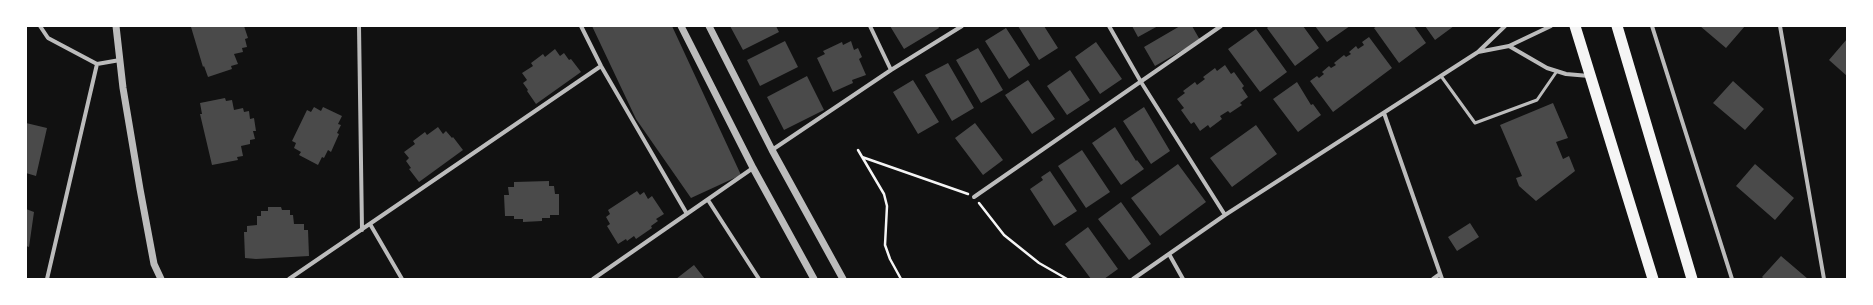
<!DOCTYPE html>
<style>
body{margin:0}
#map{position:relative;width:1873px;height:305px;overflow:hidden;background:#111;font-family:Barlow,sans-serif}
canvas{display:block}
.frame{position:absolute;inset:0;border:27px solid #fff;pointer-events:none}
</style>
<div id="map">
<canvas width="1873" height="305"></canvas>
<div class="frame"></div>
</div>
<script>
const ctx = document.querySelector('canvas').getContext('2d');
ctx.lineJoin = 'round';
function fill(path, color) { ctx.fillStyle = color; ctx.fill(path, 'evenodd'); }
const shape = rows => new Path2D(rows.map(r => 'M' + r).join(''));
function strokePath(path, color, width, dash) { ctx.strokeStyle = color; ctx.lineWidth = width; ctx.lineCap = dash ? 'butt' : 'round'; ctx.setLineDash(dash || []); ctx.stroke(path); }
const building = shape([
 [192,26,244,26,248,38,245,39,247,47,242,48,243,52,234,54,238,64,231,66,232,69,208,77,204,66,203,67,191,27],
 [592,26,672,26,741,175,691,198,636,119],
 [730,26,776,26,779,32,743,50],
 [890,26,938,26,939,28,904,49],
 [1018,26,1044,26,1058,48,1039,60],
 [1132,26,1158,26,1138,37],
 [1180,26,1192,26,1200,40,1155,66,1144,47],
 [1269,26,1303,26,1319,48,1295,66,1267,28],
 [1315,26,1350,26,1327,42],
 [1377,26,1414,26,1426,43,1399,63,1374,28],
 [1425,26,1454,26,1435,40],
 [1700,26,1745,26,1726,48],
 [1006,28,1030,65,1009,79,985,41],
 [1256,29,1287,72,1260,92,1228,49],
 [1369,37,1392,68,1333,112,1310,81,1317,76,1319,78,1324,74,1322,72,1329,66,1331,68,1336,65,1334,63,1344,55,1346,57,1351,54,1349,52,1356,46,1358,49,1364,45,1362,42],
 [1847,39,1847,76,1829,60],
 [785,41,798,67,760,86,747,60],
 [851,41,854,50,858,48,862,57,859,59,866,75,852,80,853,83,833,92,817,58,825,54,823,51,842,42,843,45],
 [1096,42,1122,79,1100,94,1075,57],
 [978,48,1003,90,981,103,956,60],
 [555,49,560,56,564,53,569,60,571,59,581,72,536,104,527,91,528,90,523,83,527,80,522,73,533,66,531,63,543,54,545,57],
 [948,63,974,108,952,121,925,75],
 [1225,65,1231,74,1234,72,1244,86,1242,88,1248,97,1240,103,1242,105,1230,113,1228,111,1220,116,1222,119,1210,128,1208,125,1200,131,1194,122,1191,124,1181,110,1184,108,1177,99,1185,93,1183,91,1195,82,1197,85,1205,79,1203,77,1215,68,1217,71],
 [1070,70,1090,100,1067,115,1047,86],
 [807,76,824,110,784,130,767,97],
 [913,80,939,122,918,134,893,92],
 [1028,80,1055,119,1032,134,1005,95],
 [1733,81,1764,109,1745,130,1713,103],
 [1297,82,1311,105,1313,104,1321,115,1298,132,1273,99],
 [225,98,226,101,232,100,234,110,243,108,244,112,249,111,250,119,254,118,256,131,253,131,255,139,250,140,250,144,241,146,243,156,237,157,238,160,212,165,200,114,202,114,200,103],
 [1553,103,1568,138,1556,142,1563,159,1569,156,1575,171,1536,201,1519,186,1516,178,1522,176,1500,125],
 [314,107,321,111,323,107,342,116,338,124,341,125,337,133,339,134,331,152,328,150,324,158,322,157,318,165,299,155,301,152,294,148,296,143,292,141,307,110,311,112],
 [1144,107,1170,151,1151,164,1123,121],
 [26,123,47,128,36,176,26,173],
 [975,123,1003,160,983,175,955,138],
 [1256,125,1277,154,1232,187,1210,158],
 [438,127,443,134,446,131,452,138,453,137,463,150,419,182,409,169,411,168,406,161,409,158,404,152,415,144,413,141,425,132,427,135],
 [1115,127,1136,161,1137,160,1144,169,1121,185,1092,143],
 [1082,150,1110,192,1086,208,1058,166],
 [1178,164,1206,202,1160,236,1131,198],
 [1755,164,1794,198,1775,220,1736,186],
 [1050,171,1077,211,1054,226,1030,189,1043,180,1041,177],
 [549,181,549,186,554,186,555,194,559,194,559,215,550,215,550,218,542,218,542,221,523,222,523,219,514,219,514,216,505,216,504,195,509,195,508,187,514,187,514,182],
 [637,191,640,195,644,192,648,199,652,196,664,214,656,219,658,221,651,226,652,228,636,239,634,236,627,241,626,239,618,244,607,226,610,224,606,217,610,214,608,210],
 [1121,202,1151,244,1129,260,1098,219],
 [268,207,281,207,282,210,290,210,290,215,293,215,294,224,304,224,304,230,308,230,309,256,256,259,245,258,244,232,247,232,247,226,257,225,257,216,261,216,261,211,268,211],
 [26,209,34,212,29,247,26,246],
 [1470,223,1479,237,1457,251,1448,237],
 [1088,227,1118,269,1104,279,1091,279,1065,244],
 [1781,256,1808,279,1764,279,1762,277],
 [694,265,705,279,676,279]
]);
const path = shape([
 [858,150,884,194,887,206,885,245,890,259,901,279],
 [862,157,968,194],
 [979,203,1004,235,1039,263,1067,279]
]);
const service = shape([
 [1441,76,1475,123,1537,100,1557,71]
]);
const minor = shape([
 [40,26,48,38,97,64],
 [359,26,362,230],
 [581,26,601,66,687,214],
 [870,26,891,70],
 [1109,26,1141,82,1225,215],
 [1652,26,1732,279],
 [1780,26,1824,279],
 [1509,46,1547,68,1566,74,1589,76],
 [1478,52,1509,46,1551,26],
 [1384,113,1442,279],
 [772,150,891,70,962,26],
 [974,197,1221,26],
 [708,200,759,279],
 [370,224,402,279],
 [1169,254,1183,279],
 [47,279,97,64,120,60],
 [289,279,601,66],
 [593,279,753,168],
 [1133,279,1225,215,1478,52,1505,26],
 [1433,279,1440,274]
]);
const tertiary = shape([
 [116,26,123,88,140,189,154,264,161,279],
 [681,26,753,168,814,279],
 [709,26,772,150,843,279]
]);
const trunk = shape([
 [1575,26,1653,279],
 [1617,26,1692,279]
]);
fill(building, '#4a4a4a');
strokePath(path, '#f5f5f5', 2.5);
strokePath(service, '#bcbcbc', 3);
strokePath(minor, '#bcbcbc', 4);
strokePath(tertiary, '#bcbcbc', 7);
strokePath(trunk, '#f5f5f5', 11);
</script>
